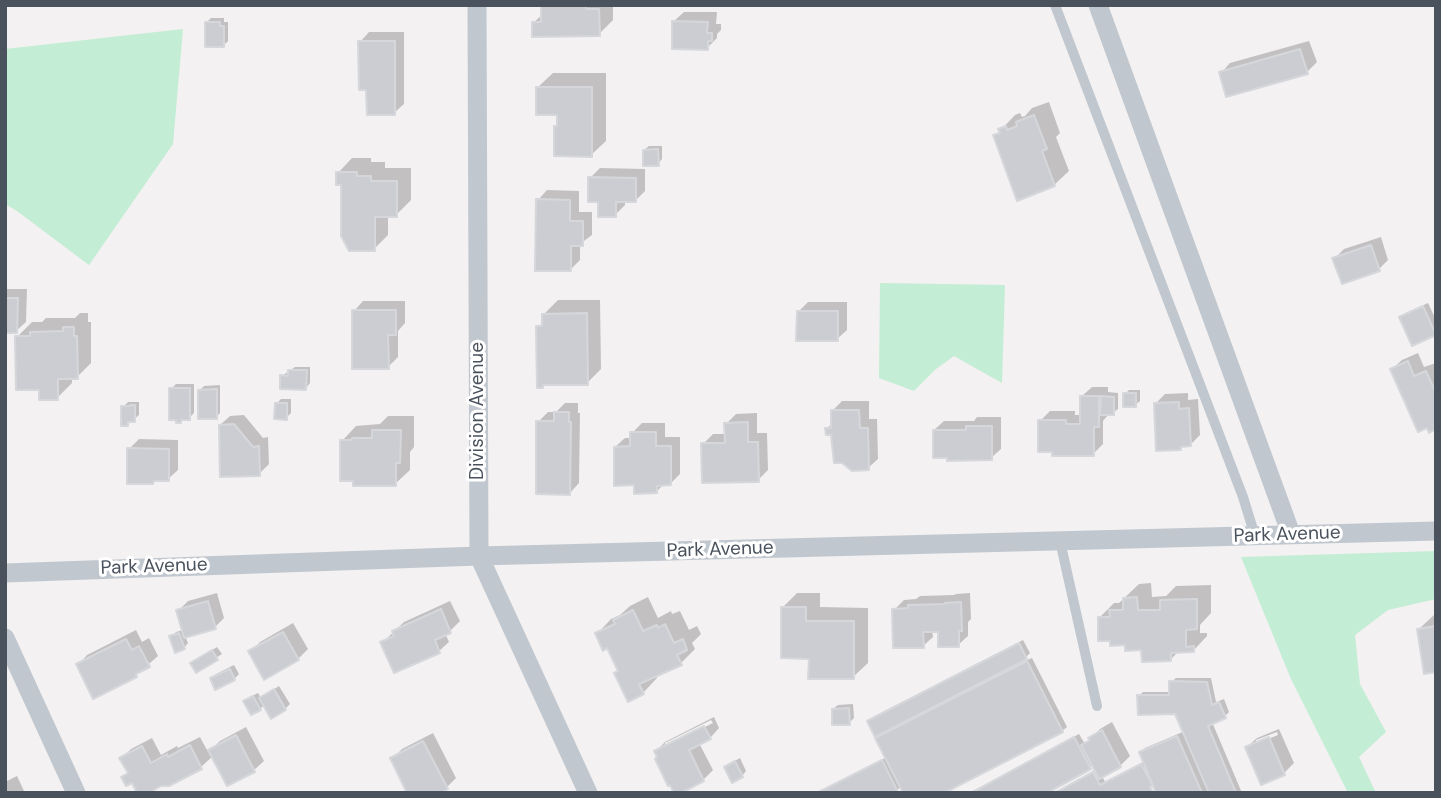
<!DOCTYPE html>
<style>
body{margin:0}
#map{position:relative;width:1441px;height:798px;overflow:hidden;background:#f3f1f1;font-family:"DM Sans",sans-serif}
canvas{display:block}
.frame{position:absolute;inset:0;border:7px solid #4a535d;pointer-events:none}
</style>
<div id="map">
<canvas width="1441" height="798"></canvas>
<div class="frame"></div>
</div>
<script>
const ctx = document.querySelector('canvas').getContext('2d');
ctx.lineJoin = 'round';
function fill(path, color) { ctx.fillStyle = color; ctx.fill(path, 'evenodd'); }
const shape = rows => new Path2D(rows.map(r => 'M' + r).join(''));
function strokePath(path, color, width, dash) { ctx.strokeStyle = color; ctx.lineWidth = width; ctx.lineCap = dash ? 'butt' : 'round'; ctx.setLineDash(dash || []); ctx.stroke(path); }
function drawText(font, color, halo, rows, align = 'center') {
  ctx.font = font + ' "DM Sans",sans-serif'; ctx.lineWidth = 6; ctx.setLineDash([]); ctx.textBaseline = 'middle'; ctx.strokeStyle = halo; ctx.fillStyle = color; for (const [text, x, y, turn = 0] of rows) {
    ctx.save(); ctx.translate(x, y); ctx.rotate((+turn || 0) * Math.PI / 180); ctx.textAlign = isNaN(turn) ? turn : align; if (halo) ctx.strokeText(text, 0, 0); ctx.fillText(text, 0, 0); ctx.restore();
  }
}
const green = shape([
 [183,29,173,144,89,265,17,211,5,204,5,49],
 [880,283,1005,285,1002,383,954,356,936,369,914,391,879,378],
 [1436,551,1436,599,1388,610,1355,635,1360,684,1386,732,1359,757,1376,793,1348,793,1291,679,1241,557]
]);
const shadow = shape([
 [542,5,613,5,613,20,599,34,533,23,543,14],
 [684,12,717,12,716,24,721,24,721,30,717,34,717,38,707,48,674,21],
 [211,18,224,18,224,22,228,22,228,41,223,46,206,23],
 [369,32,404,32,404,104,394,113,368,88,360,42],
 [1309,41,1317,62,1307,72,1221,73,1230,63],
 [553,73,606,73,606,141,591,155,559,124,559,114,538,87],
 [1049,102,1060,133,1056,137,1069,171,1054,185,995,136,1015,115,1020,113,1022,117,1025,116,1032,108],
 [649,146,662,146,662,159,658,164,644,150],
 [352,158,371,158,371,162,385,162,385,168,411,168,411,200,396,215,388,215,388,235,374,249,338,173],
 [600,168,645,169,645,191,635,201,625,200,625,205,615,215,600,201,590,178],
 [547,190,579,191,579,212,592,212,592,235,580,244,580,260,570,270,538,200],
 [1381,237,1388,260,1379,269,1334,259,1344,249],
 [5,289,27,289,26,322,16,331,5,331],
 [558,300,600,300,601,369,587,383,545,384,542,387,538,327,543,322,543,315],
 [363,301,405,301,405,323,398,331,398,357,388,367,354,311],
 [808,302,847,302,847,330,837,339,798,312],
 [1428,303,1436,320,1436,332,1413,343,1401,318,1406,313],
 [80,313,88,313,88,322,91,322,91,363,77,377,72,377,72,383,57,398,41,389,17,337,32,322,42,322,46,318,75,318],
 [1418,353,1424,367,1436,363,1436,427,1430,430,1392,369,1402,360],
 [295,367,310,367,310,383,306,388,282,376],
 [176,384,194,384,194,413,189,418,184,418,180,421,171,389],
 [220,385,220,413,216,417,200,390,204,386],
 [1092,387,1108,387,1108,392,1118,393,1118,409,1113,413,1108,413,1108,415,1103,421,1103,444,1093,454,1040,421,1050,411,1075,411,1075,415,1082,415,1082,396],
 [1129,390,1140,390,1140,401,1135,405,1125,394],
 [1188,393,1188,400,1198,399,1200,435,1190,445,1184,445,1180,448,1155,404,1165,394],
 [281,399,291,399,291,413,286,418,276,404],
 [842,401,869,401,869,419,877,419,878,459,868,468,827,428,833,423,832,411],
 [128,402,139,402,139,415,127,425,123,407],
 [565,403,578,403,578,413,580,413,579,483,570,493,538,422,548,412,556,412],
 [757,413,757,433,767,433,768,470,758,480,703,444,713,434,726,434,726,424,736,414],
 [244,415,263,438,268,437,269,464,259,474,220,425,230,416],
 [388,416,414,416,414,447,410,452,410,470,395,484,342,441,356,426,380,424],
 [977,417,1001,417,1001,449,991,458,934,430,944,421,974,421],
 [642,423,665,423,665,437,680,437,680,474,671,483,664,484,657,491,636,483,615,447,625,438,632,438,632,433],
 [139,439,178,440,178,470,168,479,156,479,129,449],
 [1151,583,1152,597,1166,596,1176,586,1211,585,1211,613,1200,625,1200,633,1207,633,1207,636,1193,651,1179,651,1171,659,1127,643,1100,617,1114,603,1119,603,1139,584],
 [217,593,224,618,215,627,185,636,188,643,184,648,171,637,176,632,183,630,178,611,188,601],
 [797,593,820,593,820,607,868,608,868,663,853,677,810,657,783,607],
 [970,593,971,619,968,622,968,636,958,645,939,630,932,630,933,637,923,646,894,610,904,600,916,599,920,596,954,595,956,594],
 [648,597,658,618,671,611,672,614,680,611,689,630,697,626,701,634,692,643,695,649,681,663,656,675,657,678,643,693,619,670,608,646,597,634,611,619,620,615,630,606],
 [450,601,460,621,450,631,445,633,449,642,439,651,382,643,404,622],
 [1434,615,1436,615,1436,671,1419,629],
 [293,623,308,649,298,659,251,652,260,642],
 [136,630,142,642,149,638,158,656,136,675,78,665,87,655],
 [1023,640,1030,653,1020,663,1032,658,1067,727,1062,731,902,786,893,793,815,793,887,757,869,721,873,717],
 [217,647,222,654,197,670,192,663],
 [234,665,239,674,234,679,212,679,216,674],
 [1176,678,1211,678,1216,702,1224,699,1229,712,1225,716,1212,722,1242,793,1158,793,1154,783,1148,786,1151,793,1054,793,1096,770,1093,765,1043,793,970,793,1079,734,1085,744,1100,729,1112,722,1130,756,1120,766,1102,776,1105,782,1145,761,1141,752,1145,748,1185,731,1177,713,1139,696,1143,692,1171,692,1171,682],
 [279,686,290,704,285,709,265,704,260,709,245,701,250,697,258,693,261,698],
 [853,704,854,718,849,723,833,709,838,705],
 [714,717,719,728,710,738,699,743,713,770,703,780,659,757,656,751,665,742],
 [711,720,713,723,665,747,665,743],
 [246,727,264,761,254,770,213,756,201,767,132,780,123,777,129,772,122,758,131,749,152,738,161,755,177,746,178,748,200,737,208,752,220,741],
 [1279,729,1294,763,1284,773,1262,783,1247,747,1257,738],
 [1277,732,1278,735,1256,744,1256,740],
 [433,733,456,778,446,788,392,759,402,749],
 [740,758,746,771,742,776,726,767,731,763],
 [17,776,25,793,5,793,5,782]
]);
const building = shape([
 [541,5,586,5,586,9,599,9,600,36,532,37,532,22,541,22,541,5],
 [672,21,708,22,707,33,712,33,712,41,708,41,708,50,672,49,672,21],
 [205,22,220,22,220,26,224,26,224,47,205,47,205,22],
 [358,41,395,41,395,115,367,115,366,90,359,90,358,41],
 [1300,49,1308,74,1226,97,1219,72,1300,49],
 [536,87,592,87,592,157,554,156,554,126,557,126,557,115,536,115,536,87],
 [1034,115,1047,149,1042,151,1055,186,1017,201,993,135,1000,133,998,129,1006,126,1007,130,1017,126,1016,122,1034,115],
 [658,149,659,166,643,166,643,150,658,149],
 [336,172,357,172,357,176,371,176,371,181,397,181,397,217,375,217,375,251,349,251,341,236,341,185,336,185,336,172],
 [588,177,636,178,636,202,616,202,616,217,598,217,598,202,588,202,588,177],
 [536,199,570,200,570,221,583,221,583,246,571,246,571,271,535,271,536,199],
 [1371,245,1380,271,1342,284,1332,258,1371,245],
 [5,298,18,298,17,333,5,333,5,298],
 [1423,306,1436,335,1412,346,1399,317,1423,306],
 [352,310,396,310,396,335,388,335,389,369,352,369,352,310],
 [797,311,838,311,838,341,796,341,797,311],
 [587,313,588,385,543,385,543,388,537,388,536,326,542,326,542,314,587,313],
 [63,327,74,327,74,336,77,336,78,379,58,379,58,400,39,400,39,390,16,390,15,336,30,336,30,332,63,331,63,327],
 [1408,361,1414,376,1426,371,1436,393,1436,424,1434,425,1436,429,1429,433,1427,428,1418,432,1390,369,1408,361],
 [288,370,307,370,306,390,280,389,280,375,288,376,288,370],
 [169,388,190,388,190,420,181,420,181,423,176,423,176,420,169,420,169,388],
 [217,389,217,419,198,419,198,390,217,389],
 [1123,393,1136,393,1136,407,1123,407,1123,393],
 [1080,396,1099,396,1099,427,1094,427,1094,456,1052,456,1052,452,1038,452,1038,420,1066,420,1066,424,1080,424,1080,396],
 [1101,396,1114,397,1114,415,1100,415,1101,396],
 [1179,402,1179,409,1189,408,1191,446,1181,447,1181,450,1156,451,1154,403,1179,402],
 [275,403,287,403,287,420,274,419,275,403],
 [130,405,135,405,135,422,128,422,128,426,121,426,121,406,130,406,130,405],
 [831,410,859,410,860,428,868,428,869,470,852,471,842,463,834,463,831,435,826,435,825,428,831,428,831,410],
 [554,412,569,412,569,422,571,422,570,495,536,494,536,421,554,421,554,412],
 [748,422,748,442,758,442,759,482,702,483,701,443,725,443,724,423,748,422],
 [234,424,253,447,259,446,260,476,220,477,219,425,234,424],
 [966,426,992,426,992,460,947,461,947,458,933,458,933,430,966,430,966,426],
 [372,430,401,430,400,463,396,463,396,486,353,486,353,481,340,481,340,440,352,440,352,438,372,438,372,430],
 [630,432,656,432,656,446,671,446,671,485,657,486,657,493,634,494,634,485,614,486,614,447,630,446,630,432],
 [127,448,169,449,169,481,154,481,153,484,127,484,127,448],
 [1137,597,1138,610,1160,610,1160,600,1197,599,1197,629,1186,630,1186,647,1194,646,1194,652,1171,653,1171,661,1142,662,1141,650,1125,651,1125,645,1110,646,1110,641,1098,641,1098,617,1110,617,1109,610,1123,610,1123,598,1137,597],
 [208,601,216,629,184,638,176,610,208,601],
 [961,602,962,631,959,631,959,647,938,647,938,632,923,632,924,648,893,648,892,609,908,608,908,605,945,604,945,603,961,602],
 [781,607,806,607,806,621,854,621,854,679,808,679,809,659,781,658,781,607],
 [441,609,451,633,435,640,440,653,394,673,380,642,394,636,392,631,441,609],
 [633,610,643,631,657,625,658,628,665,624,674,643,683,639,687,650,677,655,682,665,639,684,644,694,628,702,614,673,618,671,607,648,603,651,595,633,615,624,613,620,633,610],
 [1436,626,1436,672,1424,674,1417,629,1436,626],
 [283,632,299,660,264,680,248,651,283,632],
 [179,633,185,649,175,653,169,636,179,633],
 [126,639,132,650,139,646,150,667,136,674,137,677,93,699,76,664,126,639],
 [1019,643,1027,659,875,737,867,721,1019,643],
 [212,650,218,660,196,673,190,663,212,650],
 [1027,661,1063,732,944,793,903,793,875,738,1027,661],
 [230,669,235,680,215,690,210,678,230,669],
 [1169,681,1207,682,1212,705,1219,702,1226,718,1208,726,1236,793,1209,793,1175,714,1138,715,1137,695,1169,695,1169,681],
 [274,689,286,710,271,719,259,698,274,689],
 [253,696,261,710,251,715,243,701,253,696],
 [849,708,850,725,832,725,832,709,849,708],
 [704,726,711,739,689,750,704,781,681,793,674,793,670,785,668,786,655,759,657,757,654,751,704,726],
 [1102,730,1121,767,1099,779,1081,745,1090,740,1088,738,1102,730],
 [236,735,255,772,227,786,208,750,236,735],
 [1177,736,1202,793,1156,793,1139,752,1177,736],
 [1074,737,1091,769,1047,793,971,793,1074,737],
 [1269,737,1285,775,1261,785,1245,747,1269,737],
 [423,741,448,789,441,793,407,793,390,758,423,741],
 [190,745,202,769,169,786,161,786,149,793,137,793,132,783,126,786,121,777,128,773,119,758,142,746,151,763,167,754,168,757,190,745],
 [882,760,898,792,817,793,882,760],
 [735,761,743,777,732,783,724,767,735,761],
 [1141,764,1153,786,1150,787,1153,793,1055,793,1093,772,1100,785,1141,764]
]);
const lane = shape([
 [1055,5,1243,497,1255,536],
 [1060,541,1097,706]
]);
const street = shape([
 [477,5,479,556,588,793],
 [1098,5,1291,534],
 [5,573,479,556,1436,531],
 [5,638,76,793]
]);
const streetNames = [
 ["Division Avenue",478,411,-90],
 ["Park Avenue",1287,535,-2],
 ["Park Avenue",720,550,-2],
 ["Park Avenue",154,567,-2]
];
fill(green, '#c3edd5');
fill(shadow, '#0003');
fill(building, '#cbcdd3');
strokePath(building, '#d5d7db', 2);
strokePath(lane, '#c0c7ce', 10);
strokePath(street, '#c0c7ce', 19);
drawText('19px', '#4a535d', '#fff', streetNames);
</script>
